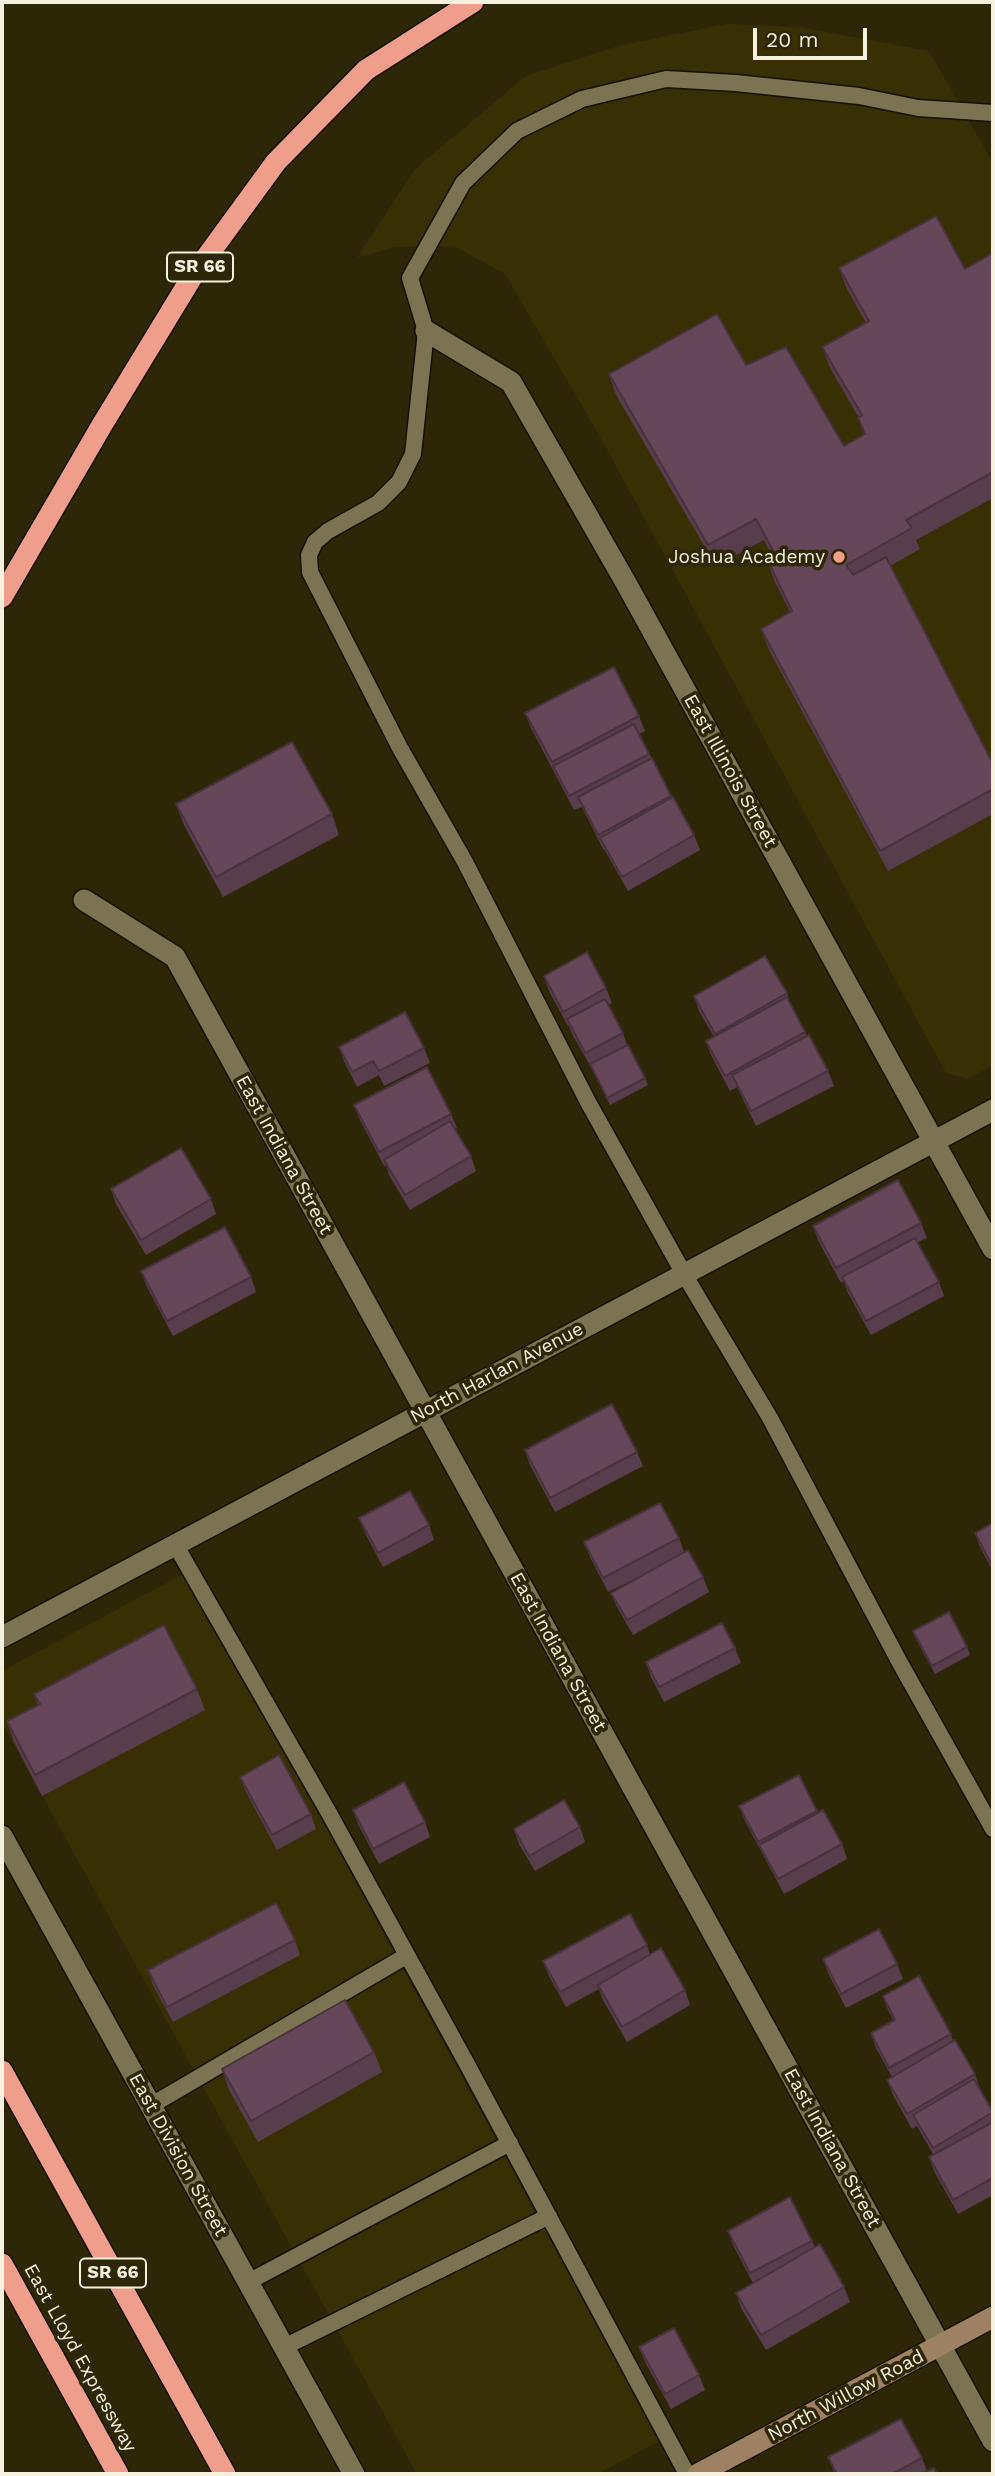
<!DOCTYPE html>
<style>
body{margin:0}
#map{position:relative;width:995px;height:2476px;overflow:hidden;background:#2e2707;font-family:"Work Sans",sans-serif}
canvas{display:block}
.frame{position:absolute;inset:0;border:4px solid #f5f1df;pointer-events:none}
.scale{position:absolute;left:753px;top:28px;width:114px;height:32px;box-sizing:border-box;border:4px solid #f5f1df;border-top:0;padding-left:9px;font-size:21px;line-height:24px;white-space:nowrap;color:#f5f1df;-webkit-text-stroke:5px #2e2707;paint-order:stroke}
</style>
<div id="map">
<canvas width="995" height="2476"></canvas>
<div class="frame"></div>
<div class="scale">20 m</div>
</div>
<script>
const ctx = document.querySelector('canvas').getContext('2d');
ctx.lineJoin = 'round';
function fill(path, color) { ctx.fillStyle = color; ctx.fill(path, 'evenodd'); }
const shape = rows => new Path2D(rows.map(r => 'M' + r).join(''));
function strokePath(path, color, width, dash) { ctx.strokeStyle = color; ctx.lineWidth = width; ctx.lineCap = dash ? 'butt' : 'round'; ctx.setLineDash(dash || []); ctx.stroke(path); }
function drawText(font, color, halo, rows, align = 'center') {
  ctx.font = font + ' "Work Sans",sans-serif'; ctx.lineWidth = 7; ctx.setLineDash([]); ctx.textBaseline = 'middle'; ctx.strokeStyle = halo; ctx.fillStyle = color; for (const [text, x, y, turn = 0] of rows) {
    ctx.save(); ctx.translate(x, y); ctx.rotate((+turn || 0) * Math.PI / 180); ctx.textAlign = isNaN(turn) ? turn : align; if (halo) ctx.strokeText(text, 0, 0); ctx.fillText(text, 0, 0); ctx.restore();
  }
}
const built = shape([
 [726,24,799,27,929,51,993,163,993,1065,968,1079,946,1073,602,440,505,274,454,246,395,247,357,258,415,169,526,76,618,46],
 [187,1572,660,2441,597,2474,417,2474,2,1723,2,1671]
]);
const lane = shape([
 [993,113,918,108,859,96,736,83,666,79,582,99,517,131,463,183,410,278,426,331,413,454,399,482,378,503,328,531,315,542,309,555,310,572,400,748,465,862,588,1102,684,1274,770,1418,900,1663,993,1829],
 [175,1544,329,1813,467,2064,687,2474],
 [150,2106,406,1956],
 [248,2282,510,2143],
 [284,2347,549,2216]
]);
const street = shape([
 [426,331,511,382,626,583,993,1249],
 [84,900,175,957,993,2441],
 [2,1637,993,1110],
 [2,1836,354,2474]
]);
const secondary = shape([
 [698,2474,993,2317]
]);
const highway = shape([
 [2,597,102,425,192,277,276,162,366,70,473,2],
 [2,2071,225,2474],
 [2,2264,118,2474]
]);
const wall = shape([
 [993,253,993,498,916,540,920,549,890,566,993,764,993,814,888,871,769,650,761,629,790,612,774,580,767,559,772,556,764,540,716,566,616,395,609,374,746,365,844,446,864,435,859,418,830,368,822,347,866,323,847,289,839,268,965,269],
 [525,713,639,716,645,731,639,734,672,797,694,835,700,850,628,891,604,849,603,849,582,807,574,810,531,728],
 [176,804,332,814,339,835,223,897,184,825],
 [544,976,606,988,612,1003,608,1005,623,1033,627,1045,645,1078,648,1085,610,1105,591,1067,572,1034,569,1026,568,1026,549,991],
 [787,993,791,1006,807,1036,828,1071,834,1086,756,1126,737,1087,730,1091,711,1055,706,1041,714,1037,699,1011,694,996],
 [339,1047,424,1048,430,1063,384,1086,379,1075,357,1087,344,1061],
 [354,1105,451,1114,457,1128,455,1129,471,1156,476,1171,410,1210,389,1175,386,1165,384,1166,360,1120],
 [111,1189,211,1199,216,1214,146,1255,116,1204],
 [921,1223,927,1238,918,1242,939,1282,944,1296,871,1335,847,1291,844,1281,841,1283,818,1240,813,1226],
 [141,1271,251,1277,256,1292,173,1336,146,1285],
 [525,1450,637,1452,643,1466,555,1512,530,1465],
 [359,1518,429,1525,434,1540,383,1567,365,1533],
 [993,1523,993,1571,980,1547,975,1533],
 [679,1538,684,1552,703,1577,709,1592,633,1635,617,1607,611,1593,653,1570,608,1592,590,1557,584,1542],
 [913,1631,967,1647,970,1655,935,1674,916,1639],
 [735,1648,741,1663,664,1702,651,1677,646,1662],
 [197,1689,205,1710,42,1796,14,1742,7,1721,38,1705,34,1694],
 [799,1775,817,1813,842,1844,847,1859,784,1894,745,1821,739,1806],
 [240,1777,311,1814,316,1829,277,1850,246,1792],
 [353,1810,425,1822,430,1837,379,1864,358,1824],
 [580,1827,585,1842,535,1871,519,1844,514,1829],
 [295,1940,300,1955,173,2022,153,1985,148,1970],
 [647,1945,650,1955,685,1990,690,2005,627,2042,603,2000,599,1989,566,2007,549,1976,543,1961],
 [823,1959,897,1964,903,1979,846,2008,828,1973],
 [883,1996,951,2034,953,2041,975,2074,980,2089,993,2111,993,2195,958,2214,934,2171,929,2157,933,2154,917,2126,912,2129,893,2095,887,2080,892,2077,876,2048,871,2033,894,2021,888,2010],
 [374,2052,382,2072,258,2142,229,2090,222,2069],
 [728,2231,812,2241,815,2247,844,2287,850,2302,766,2350,741,2308,736,2293,753,2283,733,2245],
 [639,2347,699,2375,705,2390,671,2409,645,2362],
 [828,2457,922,2458,927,2471,937,2474,835,2474]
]);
const building = shape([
 [936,216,965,269,993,253,993,472,906,520,912,528,846,565,853,575,886,557,993,764,993,789,880,851,761,629,792,611,767,559,775,554,756,519,708,545,609,374,717,314,746,365,786,347,844,446,865,434,858,418,862,415,822,347,869,321,839,268,936,216],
 [614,667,639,716,552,762,525,713,614,667],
 [634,724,649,754,569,796,553,766,634,724],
 [292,742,332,814,216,877,176,804,292,742],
 [652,758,671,796,598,835,578,797,652,758],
 [673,797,694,835,622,877,600,838,673,797],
 [587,952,606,988,563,1012,544,976,587,952],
 [765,956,787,993,715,1034,694,996,765,956],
 [787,997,805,1032,725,1076,706,1041,787,997],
 [605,999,623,1033,585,1053,567,1019,605,999],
 [405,1012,424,1048,379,1071,373,1061,352,1072,339,1047,405,1012],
 [809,1035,828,1071,751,1111,732,1075,809,1035],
 [628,1045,645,1078,607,1098,590,1064,628,1045],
 [427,1067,451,1114,379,1152,354,1105,427,1067],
 [450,1121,471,1156,405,1195,384,1160,450,1121],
 [181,1148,211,1199,141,1240,111,1189,181,1148],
 [898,1180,921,1223,836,1268,813,1226,898,1180],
 [225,1227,251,1277,167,1321,141,1271,225,1227],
 [915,1238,939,1282,866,1321,842,1277,915,1238],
 [612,1404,637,1452,550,1498,525,1450,612,1404],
 [410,1491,429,1525,378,1553,359,1518,410,1491],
 [660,1503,679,1538,603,1578,584,1542,660,1503],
 [993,1523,993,1567,975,1533,993,1523],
 [688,1550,703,1577,627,1620,611,1593,688,1550],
 [949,1612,967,1647,932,1666,913,1631,949,1612],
 [722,1623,735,1648,659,1687,646,1662,722,1623],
 [164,1625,197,1689,35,1775,7,1721,40,1704,34,1694,164,1625],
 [279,1755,311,1814,272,1835,240,1777,279,1755],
 [799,1775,817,1811,758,1842,739,1806,799,1775],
 [404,1782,425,1822,373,1849,353,1810,404,1782],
 [564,1800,580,1827,529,1856,514,1829,564,1800],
 [823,1810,842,1844,778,1879,759,1845,823,1810],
 [276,1903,295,1940,167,2007,148,1970,276,1903],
 [630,1914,647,1945,560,1992,543,1961,630,1914],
 [879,1929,897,1964,841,1994,823,1959,879,1929],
 [661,1948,685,1990,622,2027,598,1985,661,1948],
 [919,1976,951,2034,889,2068,871,2033,895,2020,883,1996,919,1976],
 [345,2000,374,2052,251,2121,222,2069,345,2000],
 [955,2040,975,2074,907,2114,887,2080,955,2040],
 [974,2079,993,2112,933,2148,913,2115,974,2079],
 [993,2122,993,2178,953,2200,929,2157,993,2122],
 [790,2197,812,2241,750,2273,728,2231,790,2197],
 [820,2244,844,2287,761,2335,736,2293,820,2244],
 [674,2328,699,2375,665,2394,639,2347,674,2328],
 [901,2419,922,2458,892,2474,837,2474,828,2457,901,2419],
 [934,2468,937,2474,921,2474,934,2468]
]);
const markers = [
 [839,557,7,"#f39f85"]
];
const shields = [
 [200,267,66],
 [113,2273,66]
];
const shieldNames = [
 ["SR 66",200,267],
 ["SR 66",113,2273]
];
const poiNames = [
 ["Joshua Academy",825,557]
];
const streetNames = [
 ["East Illinois Street",730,771,61],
 ["East Indiana Street",284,1155,61],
 ["North Harlan Avenue",497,1373,-28],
 ["East Indiana Street",558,1652,61],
 ["East Indiana Street",832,2148,61],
 ["East Division Street",178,2155,61],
 ["East Lloyd Expressway",80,2358,61],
 ["North Willow Road",846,2396,-28]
];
fill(built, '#382f05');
strokePath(lane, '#151000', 19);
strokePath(street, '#151000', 24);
strokePath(secondary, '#151000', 24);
strokePath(highway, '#151000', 24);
strokePath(lane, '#7b7352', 16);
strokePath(street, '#7b7352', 21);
strokePath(secondary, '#9e8063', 21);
strokePath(highway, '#ef9e8c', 21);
fill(wall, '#583d4d');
fill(building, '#664759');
strokePath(building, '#47323e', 2);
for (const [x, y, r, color] of markers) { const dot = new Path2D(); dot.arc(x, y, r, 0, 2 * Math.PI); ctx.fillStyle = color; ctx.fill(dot); strokePath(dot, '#2e2707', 2.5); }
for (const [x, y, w] of shields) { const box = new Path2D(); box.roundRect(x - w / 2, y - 14.5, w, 29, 5); ctx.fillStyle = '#2e2707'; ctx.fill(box); strokePath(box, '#f5f1df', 2); }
drawText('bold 18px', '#f5f1df', null, shieldNames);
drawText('19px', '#f5f1df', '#2e2707', poiNames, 'right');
drawText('19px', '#f5f1df', '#2e2707', streetNames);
</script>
